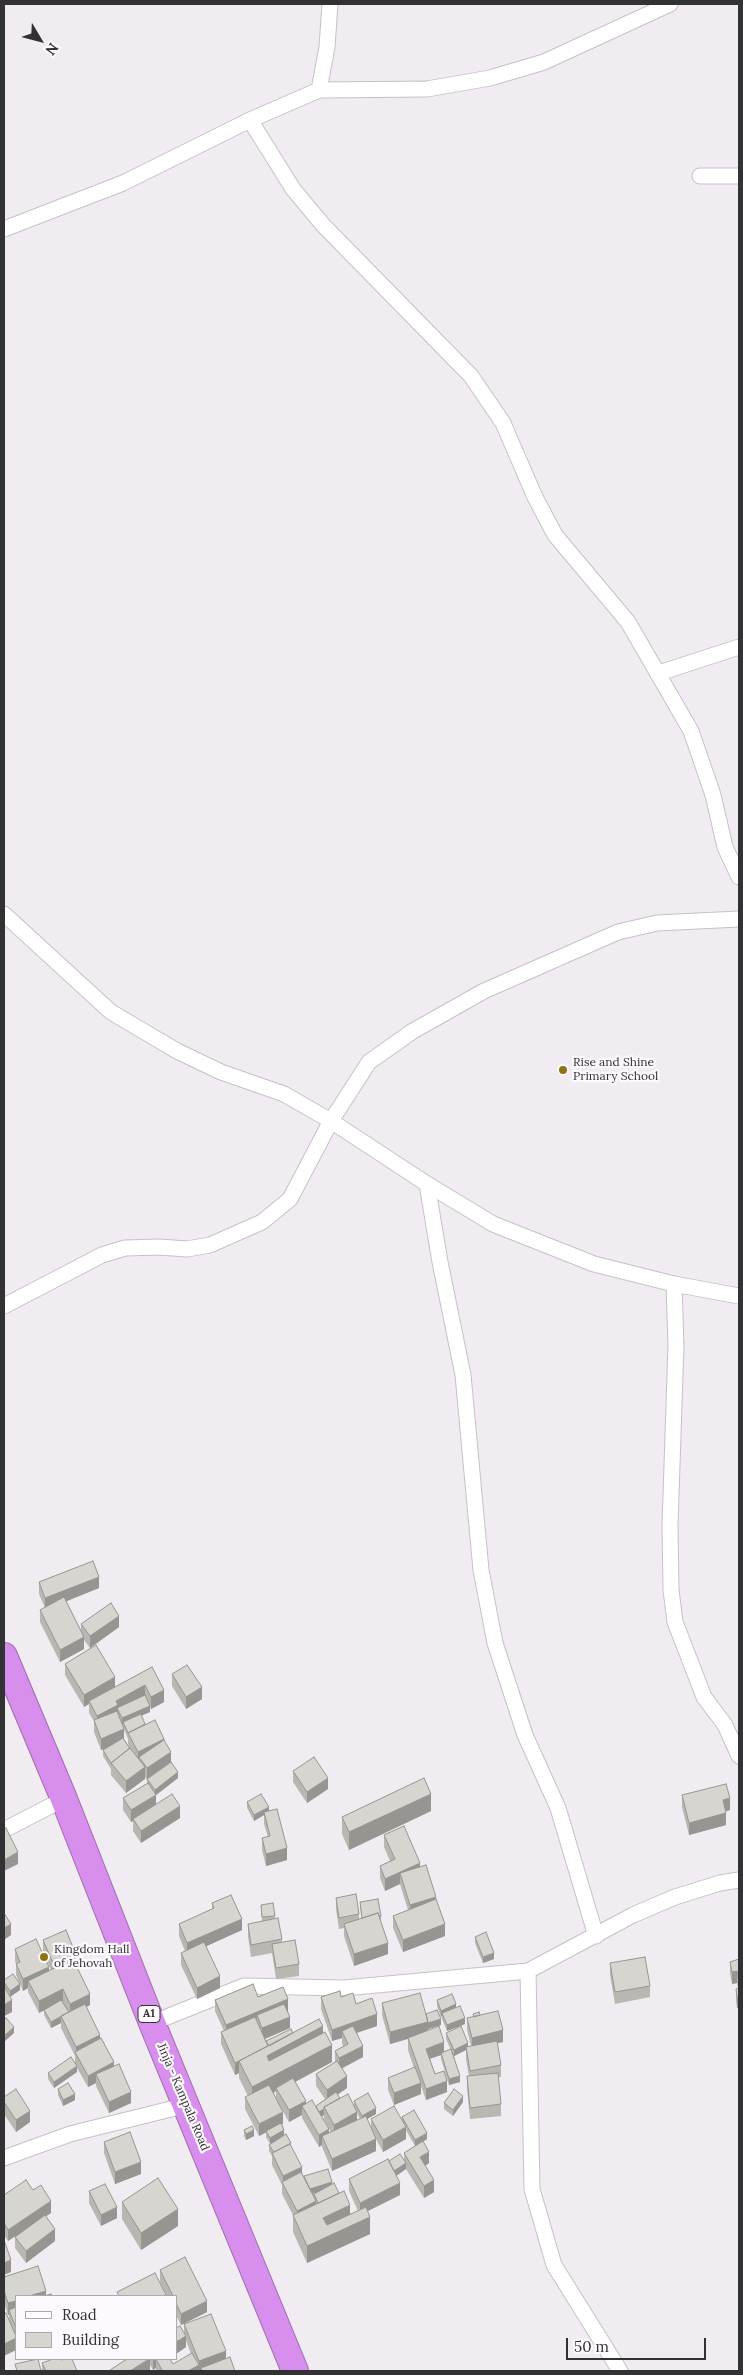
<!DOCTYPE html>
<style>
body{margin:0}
#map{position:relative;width:743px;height:2375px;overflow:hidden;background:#f0ecf1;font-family:Lora,serif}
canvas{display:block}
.frame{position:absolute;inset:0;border:5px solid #323133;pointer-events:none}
.legend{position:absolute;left:15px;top:2295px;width:162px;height:65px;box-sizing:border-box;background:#fdf9fe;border:1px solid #aca9ad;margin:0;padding:6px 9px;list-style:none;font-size:15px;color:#323133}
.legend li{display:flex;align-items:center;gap:10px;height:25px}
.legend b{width:25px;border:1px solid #aca9ad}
.north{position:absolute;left:15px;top:15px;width:50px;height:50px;-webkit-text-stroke:4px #fdf9fe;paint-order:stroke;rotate:127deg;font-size:14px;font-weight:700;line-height:20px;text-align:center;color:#323133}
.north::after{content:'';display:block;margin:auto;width:18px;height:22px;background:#323133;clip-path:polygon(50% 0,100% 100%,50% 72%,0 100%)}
.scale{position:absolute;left:566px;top:2338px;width:140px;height:22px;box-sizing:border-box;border:2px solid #323133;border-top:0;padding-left:6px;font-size:15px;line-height:18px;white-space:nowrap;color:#323133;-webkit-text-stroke:4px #fdf9fe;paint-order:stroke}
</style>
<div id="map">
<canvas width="743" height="2375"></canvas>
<div class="frame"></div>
<ul class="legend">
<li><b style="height:6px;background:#fff"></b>Road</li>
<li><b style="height:14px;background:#d6d5cf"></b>Building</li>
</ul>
<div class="north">N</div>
<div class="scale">50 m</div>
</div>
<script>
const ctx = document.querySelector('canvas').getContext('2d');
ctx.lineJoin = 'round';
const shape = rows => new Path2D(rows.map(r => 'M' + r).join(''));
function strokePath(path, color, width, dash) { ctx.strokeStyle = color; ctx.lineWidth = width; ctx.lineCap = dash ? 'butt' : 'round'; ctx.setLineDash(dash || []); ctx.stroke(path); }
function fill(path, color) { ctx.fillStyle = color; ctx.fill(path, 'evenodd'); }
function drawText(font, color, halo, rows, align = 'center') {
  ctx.font = font + ' Lora,serif'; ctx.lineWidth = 4.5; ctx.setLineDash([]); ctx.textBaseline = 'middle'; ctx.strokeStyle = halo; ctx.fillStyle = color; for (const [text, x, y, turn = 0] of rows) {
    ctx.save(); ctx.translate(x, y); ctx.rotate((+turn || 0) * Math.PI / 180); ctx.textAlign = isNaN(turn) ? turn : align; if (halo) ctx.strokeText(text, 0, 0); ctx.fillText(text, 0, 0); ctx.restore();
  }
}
const street = shape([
 [319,90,327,47,330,4],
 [250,120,293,189,323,225,471,376,503,423,535,497,555,535,628,622,691,731,713,795,725,847,739,877],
 [700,176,739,176],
 [4,229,123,183,250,120,319,90,427,89,490,78,544,62,670,4],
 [659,673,739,647],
 [4,914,111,1012,177,1051,221,1072,284,1094,331,1121,427,1184,493,1224,594,1264,674,1284,739,1296],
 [427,1184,440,1262,463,1375,481,1570,495,1643,525,1735,558,1808,596,1936],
 [674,1284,676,1345,670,1525,671,1590,675,1622,704,1697,725,1725,739,1756],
 [4,1306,102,1255,125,1248,159,1247,187,1249,210,1245,262,1222,290,1199,331,1121,369,1062,413,1031,484,991,618,932,657,923,739,919],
 [4,1830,64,1799],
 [528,1971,532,2189,554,2265,620,2371],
 [152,2023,244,1986,344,1988,528,1971,633,1915,675,1897,720,1883,739,1880],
 [4,2158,70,2134,187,2105]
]);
const highway = shape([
 [4,1656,64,1799,152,2023,295,2371]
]);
const wall = shape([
 [39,1582,99,1588,66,1601,81,1631,81,1624,119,1627,90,1648,84,1640,84,1649,60,1662,40,1622,40,1610,45,1608,39,1594],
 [65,1664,115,1687,152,1667,164,1702,151,1709,150,1706,150,1712,141,1715,145,1724,164,1741,171,1763,178,1778,155,1795,156,1805,180,1818,141,1843,133,1831,133,1821,131,1822,123,1810,123,1798,147,1784,147,1780,145,1777,145,1779,126,1793,111,1775,111,1768,111,1769,103,1756,103,1750,104,1749,101,1750,94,1732,94,1721,89,1713,89,1704,84,1707,65,1675],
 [124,1729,128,1739,128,1744,131,1749,124,1739],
 [172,1674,202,1699,186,1709,172,1686],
 [293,1771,328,1789,307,1803,293,1782],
 [682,1795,730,1810,726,1811,726,1825,689,1835,682,1807],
 [247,1802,269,1811,287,1860,266,1866,262,1850,262,1838,268,1837,264,1824,264,1815,254,1821,247,1808],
 [431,1811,349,1850,342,1834,342,1817],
 [384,1835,420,1867,436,1900,445,1936,403,1952,393,1928,393,1916,408,1910,400,1884,385,1891,380,1878,380,1866,390,1861,384,1847],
 [336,1898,359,1914,359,1919,362,1918,360,1908,360,1902,381,1916,381,1922,388,1954,354,1966,344,1936,344,1928,339,1929,336,1909],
 [212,1903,242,1930,206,1946,220,1988,197,1999,181,1965,181,1953,185,1951,179,1936,179,1924,212,1909],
 [261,1905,275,1916,275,1919,282,1939,282,1942,299,1964,299,1976,276,1979,272,1953,251,1957,248,1936,248,1924,262,1922],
 [475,1937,494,1959,483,1963,475,1943],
 [43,1940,76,1966,90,2005,86,2007,100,2039,131,2103,109,2113,96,2086,96,2083,88,2087,77,2068,77,2072,54,2088,48,2079,48,2073,75,2062,75,2056,61,2028,61,2023,51,2028,44,2015,44,2010,39,2013,28,1992,28,1988,23,1991,16,1975,16,1964,15,1961,15,1949,49,1971,51,1970,43,1952],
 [739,1959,739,2008,737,2008,736,2001,736,1989,738,1989,737,1983,732,1984,730,1973,730,1962],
 [610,1963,650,1986,650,1997,615,2004,610,1975],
 [4,1980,20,1990,10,1997,12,2012,4,2016],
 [258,1997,288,2011,290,2028,265,2039,266,2042,293,2033,323,2033,332,2062,295,2082,306,2104,316,2106,325,2099,316,2086,316,2074,335,2062,335,2051,343,2046,342,2043,342,2038,332,2041,321,2009,321,1997,341,1997,356,2004,377,2026,357,2033,363,2057,342,2068,347,2088,337,2095,340,2099,354,2105,354,2101,376,2114,367,2119,371,2129,371,2119,402,2120,402,2117,427,2139,423,2142,429,2163,425,2166,434,2192,424,2198,406,2169,396,2176,400,2195,367,2211,370,2234,307,2263,293,2232,293,2215,282,2194,282,2185,272,2165,272,2156,269,2151,269,2145,281,2138,270,2144,266,2137,266,2132,259,2136,245,2109,245,2097,248,2096,239,2078,239,2073,235,2075,221,2044,221,2032,224,2031,215,2011,215,2000],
 [276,2091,276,2098,274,2093],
 [280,2106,289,2122,302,2115,302,2118,319,2147,322,2145,322,2147,332,2171,376,2151,375,2137,383,2152,406,2139,406,2130,415,2146,404,2153,404,2159,389,2161,349,2179,349,2191,358,2211,350,2214,304,2177,291,2146,284,2135,282,2124,283,2124],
 [357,2113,360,2119,357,2120],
 [324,2115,324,2119,331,2132,329,2132,322,2116],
 [437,2000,456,2007,465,2024,447,2031,442,2019,442,2016,441,2017,437,2006],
 [382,2003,426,2014,441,2025,428,2029,428,2028,428,2030,444,2051,451,2050,446,2039,446,2033,468,2047,471,2046,467,2030,467,2018,473,2017,473,2014,480,2015,503,2042,497,2043,501,2065,501,2077,498,2077,501,2104,501,2116,470,2119,467,2088,467,2076,469,2076,466,2059,466,2050,454,2056,460,2082,449,2085,441,2059,441,2055,430,2059,435,2074,447,2092,426,2100,421,2086,421,2094,394,2105,388,2090,388,2078,414,2068,408,2050,408,2039,390,2044,382,2015],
 [58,2089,75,2100,63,2106,58,2095],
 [4,2097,30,2122,16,2132,4,2114],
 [463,2102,453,2116,444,2109,444,2103],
 [244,2130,254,2136,246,2140,244,2136],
 [104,2142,141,2174,115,2184,104,2153],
 [33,2190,51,2213,46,2216,55,2241,26,2263,15,2248,15,2236,8,2241,4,2235,4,2195],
 [89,2191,117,2218,101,2226,89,2203],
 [122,2202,178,2226,141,2250,122,2219],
 [160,2270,207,2312,181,2325,176,2315,176,2296,167,2296,160,2282],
 [4,2277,46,2296,52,2296,16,2296,16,2350,9,2320,9,2315,8,2315,4,2303],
 [176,2323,176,2328,184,2333,184,2324,226,2359,235,2371,156,2371,156,2368,153,2370,150,2365,150,2370,148,2371,110,2371,110,2370,127,2359,170,2359,173,2364,191,2354,186,2340,186,2347,176,2354],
 [61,2360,77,2371,42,2371,42,2363]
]);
const shadedWall = shape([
 [99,1577,99,1588,45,1610,45,1598],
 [119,1616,119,1627,90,1648,90,1636],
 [84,1637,84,1649,60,1662,60,1650],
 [115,1677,115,1689,89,1701,89,1704,84,1707,84,1695],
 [145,1685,145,1697,118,1709,118,1717,97,1728,97,1716,116,1701],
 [202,1687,202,1699,186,1709,186,1697],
 [164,1690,164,1702,151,1709,151,1697],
 [150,1706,150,1712,122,1724,122,1718],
 [124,1729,124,1741,101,1750,101,1739],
 [164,1739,164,1750,139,1757,139,1763,138,1764,138,1752],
 [171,1752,171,1763,147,1780,147,1768],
 [145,1767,145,1779,126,1793,126,1781],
 [178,1772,178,1778,155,1796,155,1790],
 [328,1778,328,1789,307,1803,307,1792],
 [431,1794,431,1811,349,1850,349,1832],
 [156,1795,156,1807,131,1822,131,1810],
 [730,1798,730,1810,723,1812,723,1800],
 [180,1806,180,1818,141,1843,141,1831],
 [269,1807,269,1813,264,1812,264,1815,254,1821,254,1815],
 [726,1813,726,1825,689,1835,689,1823],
 [287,1848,287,1860,266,1866,266,1854],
 [18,1852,18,1864,4,1871,4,1860],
 [420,1863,420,1875,400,1873,400,1884,385,1891,385,1879],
 [436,1897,436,1909,410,1917,410,1905],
 [242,1919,242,1930,187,1955,187,1943],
 [11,1924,11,1935,4,1940,4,1928],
 [445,1924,445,1936,403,1952,403,1940],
 [388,1943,388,1954,354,1966,354,1954],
 [494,1953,494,1959,483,1963,483,1957],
 [76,1955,76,1966,54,1976,54,1965],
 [49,1967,49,1979,28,1981,28,1988,23,1991,23,1979],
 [737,1971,737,1983,732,1984,732,1972],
 [220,1976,220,1988,197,1999,197,1988],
 [20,1984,20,1990,10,1997,10,1991],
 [63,1989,63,2001,39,2013,39,2001],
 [90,1994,90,2005,70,2016,70,2004],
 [739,1996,739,2008,737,2008,737,1997],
 [288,1999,288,2011,260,2023,257,2015,257,2024,226,2037,226,2025],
 [12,2000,12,2012,4,2016,4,2005],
 [456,2004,456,2010,442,2013,442,2016,441,2017,441,2011],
 [377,2014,377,2026,344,2037,342,2031,342,2038,332,2041,332,2030],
 [61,2017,61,2023,51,2028,51,2022],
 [290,2017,290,2028,262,2040,262,2028],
 [465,2018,465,2024,447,2031,447,2025],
 [441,2019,441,2025,428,2029,428,2023],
 [428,2022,428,2033,390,2044,390,2032],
 [323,2026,323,2043,267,2073,267,2061,244,2071,239,2061,239,2073,235,2075,235,2063,269,2048,269,2054],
 [14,2027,14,2033,4,2042,4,2036],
 [503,2030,503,2042,472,2049,472,2038],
 [100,2035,100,2047,76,2055,76,2047],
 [444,2042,444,2054,441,2053,441,2055,426,2060,426,2049],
 [468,2043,468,2049,466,2047,466,2050,454,2056,454,2050],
 [332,2045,332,2062,278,2091,276,2088,276,2091,252,2104,252,2087],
 [363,2046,363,2057,339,2070,339,2058],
 [114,2062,114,2074,96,2074,96,2083,88,2087,88,2076],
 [77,2066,77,2072,54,2088,54,2082],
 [347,2076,347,2088,327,2102,327,2090],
 [460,2076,460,2082,449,2085,449,2079],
 [447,2081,447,2092,426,2100,426,2089],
 [421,2083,421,2094,394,2105,394,2093],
 [131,2092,131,2103,109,2113,109,2102],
 [75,2094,75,2100,63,2106,63,2100],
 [463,2096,463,2102,453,2116,453,2110],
 [306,2101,306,2113,302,2106,302,2115,289,2122,289,2110],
 [376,2108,376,2114,362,2122,362,2116],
 [324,2109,324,2115,319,2118,319,2112],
 [30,2111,30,2122,16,2132,16,2120],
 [283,2112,283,2124,259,2136,259,2124],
 [357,2112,357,2123,334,2136,334,2125],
 [406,2127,406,2139,383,2152,383,2140],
 [329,2129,329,2141,322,2136,322,2145,319,2147,319,2135],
 [254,2130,254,2136,246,2140,246,2134],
 [284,2130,284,2136,270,2144,270,2138],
 [427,2133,427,2139,415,2146,415,2140],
 [376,2139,376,2151,332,2171,332,2159],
 [429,2152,429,2163,420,2169,420,2157],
 [141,2162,141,2174,115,2184,115,2172],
 [406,2163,406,2169,393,2178,393,2172],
 [302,2167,302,2178,283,2184,283,2176],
 [434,2180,434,2192,424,2198,424,2186],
 [332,2182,332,2187,308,2195,308,2189],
 [400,2183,400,2195,360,2215,360,2203],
 [51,2201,51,2213,8,2241,8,2230],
 [316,2201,316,2213,297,2223,297,2211],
 [350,2205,350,2222,323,2235,323,2218],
 [117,2207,117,2218,101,2226,101,2215],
 [178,2209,178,2226,141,2250,141,2233],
 [370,2217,370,2234,307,2263,307,2246],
 [55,2229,55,2241,26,2263,26,2251],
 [11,2260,11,2272,4,2275,4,2263],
 [46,2291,46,2296,29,2296],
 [16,2301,16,2312,9,2310,9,2315,8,2315,8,2303],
 [207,2301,207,2312,181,2325,181,2314],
 [186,2336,186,2347,176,2354,176,2342],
 [16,2338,16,2350,4,2356,4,2344],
 [226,2351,226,2363,201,2368,201,2371,199,2371,199,2361],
 [150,2359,150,2370,148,2371,130,2371],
 [153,2359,169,2359,156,2359,156,2368,153,2370],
 [199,2365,199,2371,188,2371]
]);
const building = shape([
 [93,1561,99,1577,45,1598,39,1582,93,1561],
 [64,1597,84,1637,60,1650,40,1610,64,1597],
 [111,1603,119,1616,90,1636,81,1624,111,1603],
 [96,1645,115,1677,84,1695,65,1664,96,1645],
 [187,1665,202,1687,186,1697,172,1674,187,1665],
 [152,1667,164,1690,151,1697,145,1685,116,1701,118,1705,97,1716,89,1701,152,1667],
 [145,1695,150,1706,122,1718,117,1708,145,1695],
 [117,1711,124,1729,101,1739,94,1720,117,1711],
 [141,1714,145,1724,128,1733,123,1722,141,1714],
 [155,1720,164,1739,138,1752,128,1733,155,1720],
 [123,1738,130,1749,130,1748,111,1763,103,1750,123,1738],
 [164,1740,171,1752,147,1768,139,1757,164,1740],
 [130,1748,145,1767,126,1781,111,1763,130,1748],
 [314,1757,328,1778,307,1792,293,1771,314,1757],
 [171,1762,178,1772,155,1790,147,1779,171,1762],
 [424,1778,431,1794,349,1832,342,1817,424,1778],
 [148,1783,156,1795,131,1810,123,1798,148,1783],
 [726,1784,730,1798,723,1800,726,1813,689,1823,682,1795,726,1784],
 [172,1794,180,1806,141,1831,133,1819,172,1794],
 [261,1794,269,1807,254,1815,247,1802,261,1794],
 [277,1809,287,1848,266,1854,262,1838,270,1836,264,1812,277,1809],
 [404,1826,420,1863,385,1879,380,1866,395,1859,384,1835,404,1826],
 [6,1828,18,1852,4,1860,4,1829,6,1828],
 [426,1865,436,1897,410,1905,400,1873,426,1865],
 [356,1894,359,1914,339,1918,336,1898,356,1894],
 [231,1895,242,1919,187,1943,179,1924,214,1908,212,1903,231,1895],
 [378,1899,381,1916,379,1916,378,1913,362,1918,360,1902,378,1899],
 [436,1899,445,1924,403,1940,393,1916,436,1899],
 [273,1903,275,1916,262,1917,261,1905,273,1903],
 [4,1913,11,1924,4,1928,4,1913],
 [378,1913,388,1943,354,1954,344,1924,378,1913],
 [278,1918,282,1939,251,1945,248,1924,278,1918],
 [66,1930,76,1955,54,1965,43,1940,66,1930],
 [486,1932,494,1953,483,1957,475,1937,486,1932],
 [36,1939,49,1967,23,1979,16,1964,20,1962,15,1949,36,1939],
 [295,1940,299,1964,276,1968,272,1944,295,1940],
 [204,1942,220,1976,197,1988,181,1953,204,1942],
 [645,1957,650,1986,615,1992,610,1963,645,1957],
 [73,1959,90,1994,70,2004,63,1989,39,2001,28,1981,73,1959],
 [739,1959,739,1982,737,1971,732,1972,730,1962,739,1959],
 [13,1974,20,1984,10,1991,4,1982,4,1980,13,1974],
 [253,1984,258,1997,283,1987,288,1999,226,2025,215,2000,253,1984],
 [4,1986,12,2000,4,2005,4,1986],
 [739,1988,739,1996,737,1997,736,1989,739,1988],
 [340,1991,341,1997,353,1993,356,2004,372,1998,377,2014,332,2030,321,1997,340,1991],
 [420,1993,428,2022,390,2032,382,2003,420,1993],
 [452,1994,456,2004,441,2011,437,2000,452,1994],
 [61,2000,69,2012,51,2022,44,2010,61,2000],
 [85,2004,100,2035,76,2047,61,2016,85,2004],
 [284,2004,290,2017,262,2028,257,2015,284,2004],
 [460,2006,465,2018,447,2025,442,2013,460,2006],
 [437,2010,441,2019,428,2023,426,2014,437,2010],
 [498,2011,503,2030,472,2038,467,2018,498,2011],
 [479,2012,480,2015,474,2017,473,2014,479,2012],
 [255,2017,268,2046,235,2063,221,2032,255,2017],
 [6,2018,14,2027,4,2036,4,2020,6,2018],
 [319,2019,323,2026,267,2056,269,2061,325,2032,332,2045,252,2087,239,2061,319,2019],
 [353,2026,363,2046,339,2058,335,2051,348,2044,342,2031,353,2026],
 [439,2026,444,2042,426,2049,435,2074,444,2071,447,2081,426,2089,408,2038,439,2026],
 [461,2026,468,2043,454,2050,446,2033,461,2026],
 [291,2029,293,2033,269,2046,266,2041,291,2029],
 [101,2038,114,2062,88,2076,75,2052,101,2038],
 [497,2041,501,2065,470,2071,466,2047,497,2041],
 [451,2049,460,2076,449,2079,441,2053,451,2049],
 [71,2057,77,2066,54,2082,48,2073,71,2057],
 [337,2061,347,2076,327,2090,316,2074,337,2061],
 [119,2064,131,2092,109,2102,96,2074,119,2064],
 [415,2067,421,2083,394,2093,388,2078,415,2067],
 [498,2073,501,2104,470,2108,467,2076,498,2073],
 [293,2078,306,2101,289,2110,276,2088,293,2078],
 [68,2083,75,2094,63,2100,58,2089,68,2083],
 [269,2085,283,2112,259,2124,245,2097,269,2085],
 [16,2089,30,2111,16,2120,4,2102,4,2097,16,2089],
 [454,2089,463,2096,453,2110,444,2103,454,2089],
 [336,2092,340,2098,324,2107,324,2109,319,2112,316,2106,336,2092],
 [368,2093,376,2108,362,2116,354,2101,368,2093],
 [348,2094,357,2112,334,2125,324,2107,348,2094],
 [312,2100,329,2129,319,2135,302,2106,312,2100],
 [394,2106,406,2127,383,2140,371,2119,394,2106],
 [414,2110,427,2133,415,2140,402,2117,414,2110],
 [366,2116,376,2139,332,2159,322,2136,366,2116],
 [281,2123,284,2130,270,2138,266,2131,281,2123],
 [252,2126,254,2130,246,2134,244,2130,252,2126],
 [130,2132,141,2162,115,2172,104,2142,130,2132],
 [286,2134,291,2143,274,2152,269,2145,286,2134],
 [423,2141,429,2152,420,2157,434,2180,424,2186,404,2153,423,2141],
 [290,2144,302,2167,283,2176,272,2153,290,2144],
 [400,2154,406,2163,394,2171,389,2161,400,2154],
 [388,2159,400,2183,360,2203,349,2179,388,2159],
 [328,2169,332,2182,310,2189,304,2176,328,2169],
 [301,2172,316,2201,297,2211,282,2182,301,2172],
 [158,2178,178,2209,141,2233,122,2202,158,2178],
 [26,2180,33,2190,41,2185,51,2201,8,2230,4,2223,4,2195,26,2180],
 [334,2183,339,2193,318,2203,314,2194,334,2183],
 [105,2184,117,2207,101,2215,89,2191,105,2184],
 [344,2191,350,2205,323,2218,327,2225,366,2207,370,2217,307,2246,293,2215,344,2191],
 [45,2215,55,2229,26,2251,15,2237,45,2215],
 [4,2240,11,2260,4,2263,4,2240],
 [185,2257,207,2301,181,2314,176,2303,176,2296,173,2296,160,2270,185,2257],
 [38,2266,46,2291,29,2296,16,2296,16,2301,8,2303,4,2291,4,2277,38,2266],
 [155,2273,166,2295,162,2296,119,2296,117,2292,155,2273],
 [51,2294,52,2296,44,2296,51,2294],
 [16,2307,16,2328,9,2310,16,2307],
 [6,2313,16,2336,16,2338,4,2344,4,2314,6,2313],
 [211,2314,226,2351,199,2361,184,2324,211,2314],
 [180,2326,186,2336,176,2342,176,2328,180,2326],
 [192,2353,199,2365,188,2371,160,2371,162,2370,156,2359,170,2359,173,2364,192,2353],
 [230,2357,235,2371,202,2371,201,2368,230,2357],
 [38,2359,41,2371,17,2371,15,2364,38,2359],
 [53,2359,60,2359,61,2360,65,2359,72,2359,77,2371,46,2371,42,2363,53,2359],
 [127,2359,149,2359,130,2371,111,2371,110,2370,127,2359]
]);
const markers = [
 [563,1070,5,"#8d7317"],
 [44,1957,5,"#8d7317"]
];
const shields = [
 [149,2014,22]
];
const shieldNames = [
 ["A1",149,2014]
];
const poiNames = [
 ["Rise and Shine",573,1063],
 ["Primary School",573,1077],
 ["Kingdom Hall",54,1950],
 ["of Jehovah",54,1964]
];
const streetNames = [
 ["Jinja - Kampala Road",183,2097,67]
];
strokePath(street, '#c5c2c6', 17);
strokePath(highway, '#9d6dac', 28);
strokePath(street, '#fff', 15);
strokePath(highway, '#d78eed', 26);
fill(wall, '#b8b7b2');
fill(shadedWall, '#969591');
fill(building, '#d6d5cf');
strokePath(building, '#969591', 1);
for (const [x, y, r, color] of markers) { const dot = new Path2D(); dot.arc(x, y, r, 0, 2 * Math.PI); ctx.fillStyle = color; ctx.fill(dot); strokePath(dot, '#fdf9fe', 2); }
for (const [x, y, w] of shields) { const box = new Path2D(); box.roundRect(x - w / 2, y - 8.5, w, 17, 4); ctx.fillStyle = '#fdf9fe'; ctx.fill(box); strokePath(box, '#323133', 1); }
drawText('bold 11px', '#323133', null, shieldNames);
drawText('12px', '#323133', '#fdf9fe', poiNames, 'left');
drawText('12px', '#323133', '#fdf9fe', streetNames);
</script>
